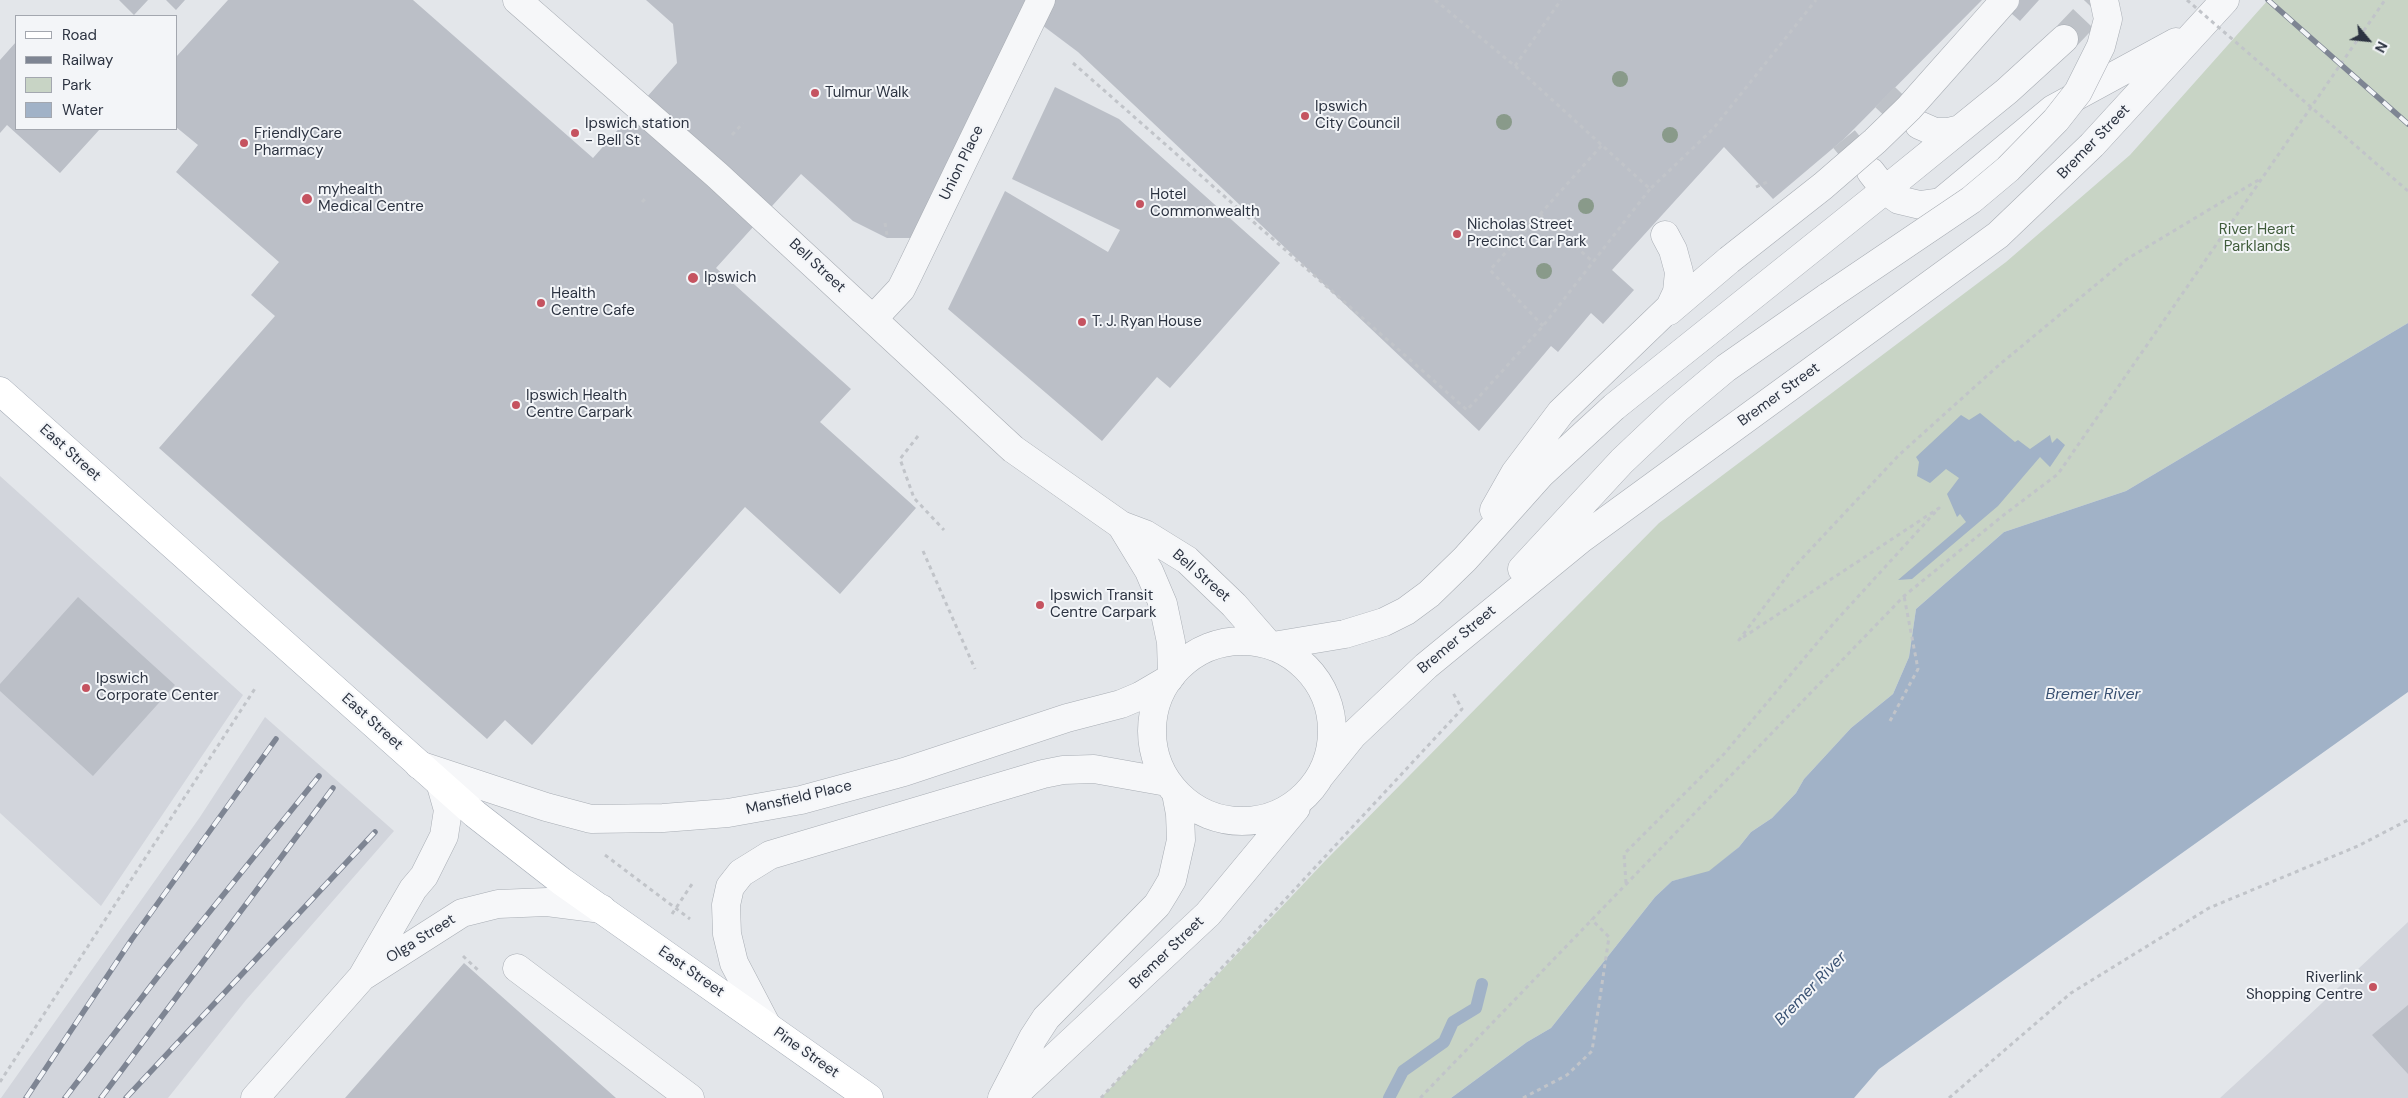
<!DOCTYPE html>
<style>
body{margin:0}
#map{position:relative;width:2408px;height:1098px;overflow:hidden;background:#e3e6ea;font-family:"DM Sans",sans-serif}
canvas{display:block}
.legend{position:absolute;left:15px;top:15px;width:162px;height:115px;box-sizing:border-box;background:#f3f5f8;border:1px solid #a3a7af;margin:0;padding:6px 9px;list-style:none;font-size:15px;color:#2c3341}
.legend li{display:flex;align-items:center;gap:10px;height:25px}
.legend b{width:25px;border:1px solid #a3a7af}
.north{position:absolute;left:2343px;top:15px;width:50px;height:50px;-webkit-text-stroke:4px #f3f5f8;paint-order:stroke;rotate:118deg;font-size:14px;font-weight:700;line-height:20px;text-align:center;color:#2c3341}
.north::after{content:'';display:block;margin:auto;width:18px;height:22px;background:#2c3341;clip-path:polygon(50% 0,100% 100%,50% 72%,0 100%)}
</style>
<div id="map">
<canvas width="2408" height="1098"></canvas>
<ul class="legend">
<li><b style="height:6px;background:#fff"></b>Road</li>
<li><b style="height:6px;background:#7e8593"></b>Railway</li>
<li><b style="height:14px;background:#c8d4c5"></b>Park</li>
<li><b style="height:14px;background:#a1b2c7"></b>Water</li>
</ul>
<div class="north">N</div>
</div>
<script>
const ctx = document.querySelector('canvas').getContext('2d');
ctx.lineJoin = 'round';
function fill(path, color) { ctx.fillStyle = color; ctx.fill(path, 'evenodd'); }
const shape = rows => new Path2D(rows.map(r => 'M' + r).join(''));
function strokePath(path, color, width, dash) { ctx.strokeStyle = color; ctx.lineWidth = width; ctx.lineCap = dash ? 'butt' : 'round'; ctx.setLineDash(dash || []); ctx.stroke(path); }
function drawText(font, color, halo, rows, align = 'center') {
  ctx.font = font + ' "DM Sans",sans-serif'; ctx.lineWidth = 4; ctx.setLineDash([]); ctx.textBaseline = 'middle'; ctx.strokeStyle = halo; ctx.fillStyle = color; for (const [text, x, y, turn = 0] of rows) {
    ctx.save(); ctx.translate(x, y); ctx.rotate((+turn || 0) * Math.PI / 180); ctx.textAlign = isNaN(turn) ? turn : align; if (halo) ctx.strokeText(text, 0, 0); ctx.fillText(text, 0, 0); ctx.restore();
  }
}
const built = shape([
 [0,476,243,695,101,906,0,813],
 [265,717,394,831,246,1000,168,1098,1,1098,200,817],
 [2408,922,2408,1098,2220,1098,2270,1052]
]);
const green = shape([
 [2268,0,2408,0,2408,323,2126,491,2004,532,1916,609,1909,657,1893,694,1851,728,1804,779,1796,793,1772,818,1751,832,1739,847,1709,872,1672,881,1655,897,1551,1028,1527,1042,1451,1098,1101,1098,1326,860,1659,523,2006,262,2130,155]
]);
const water = shape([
 [2408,323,2408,692,1879,1069,1854,1098,1451,1098,1527,1042,1551,1028,1655,897,1672,881,1709,871,1739,847,1751,832,1772,818,1796,793,1804,779,1851,728,1893,694,1909,657,1916,609,2004,532,2126,491],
 [1980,413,2015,442,2018,440,2030,449,2050,435,2052,443,2057,438,2065,445,2050,467,2040,457,1998,506,1912,579,1898,580,1966,522,1960,514,1957,517,1947,494,1959,478,1946,469,1930,483,1917,476,1919,462,1916,457,1961,415,1969,420]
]);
const stream = shape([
 [1389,1098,1403,1071,1444,1042,1453,1022,1476,1008,1482,984]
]);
const building = shape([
 [119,0,148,0,134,15],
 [166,0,185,0,176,10],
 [228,0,413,0,593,158,677,63,673,24,646,0,1982,0,1844,139,1773,199,1724,147,1612,270,1634,290,1603,324,1591,313,1558,352,1551,346,1479,431,1078,52,1030,16,923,238,887,238,853,221,801,174,716,268,851,389,820,422,916,508,840,594,745,507,532,745,505,720,487,739,159,448,275,316,251,295,279,262,176,172,198,145,176,127,176,57],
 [1996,0,2039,0,2020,21],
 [16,42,16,129,100,129,60,173,7,125,0,133,0,60],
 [1055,87,1119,119,1280,263,1170,388,1157,377,1102,441,948,309,1005,191,1108,252,1120,230,1012,179],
 [78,597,175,685,93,776,0,691,0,684],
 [464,963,616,1098,345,1098],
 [2408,1005,2408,1074,2372,1035]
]);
const minorTunnel = shape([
 [2064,39,2101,0],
 [1885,97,1907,118,1919,125],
 [1844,139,1871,172]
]);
const path = shape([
 [1435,0,1515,66,1650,189,1713,129,1816,0],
 [1073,63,1467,410,1543,326,1650,189],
 [1515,66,1561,0],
 [732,135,743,123],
 [1756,187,1767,182],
 [642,202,646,198],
 [1540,214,1593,262],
 [885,223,887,235],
 [1543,326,1490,270,1602,145],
 [918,436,900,459,914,498,944,530],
 [923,551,975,669],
 [1890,721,1918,669,1904,596],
 [605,855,690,919],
 [1626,883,1624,854,1724,754,1833,624,1939,508,1739,640,1794,567,1899,455,1999,365,2127,259,2260,179],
 [672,914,692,884],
 [463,956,480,972],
 [0,1082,256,687],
 [1101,1098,1462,709,1452,691],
 [1420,1098,1904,596,2005,514,2058,474,2385,0],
 [1523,1098,1567,1075,1592,1051,1609,937,1591,919],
 [1949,1098,2071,993,2209,908,2358,846,2408,820]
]);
const minor = shape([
 [517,0,717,175,1013,449,1121,525,1145,534,1187,560,1234,605,1269,645],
 [1919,125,1935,132,1948,132,1960,129],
 [1871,172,1885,190,1899,200,1920,205,1941,202,2053,109,2176,42],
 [1669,311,1729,260],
 [873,319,901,289,909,273,1041,0],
 [1494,510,1515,473,1561,412,1670,307,1677,292,1679,272,1673,250,1665,235],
 [1121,525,1149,571,1163,604,1171,642,1172,675],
 [1522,569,1622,461,1677,409,1726,368,1829,296],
 '1152 731a90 90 0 1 1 180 0a90 90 0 1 1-180 0Z',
 [1273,646,1345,634,1384,622,1406,611,1429,594,1465,559,1541,474,1614,407,1885,190,2007,91,2064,39],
 [419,765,546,807,591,819,663,818,728,813,801,800,904,772,1067,718,1121,704,1140,696,1169,679],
 [1320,776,1353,735,1426,666,1581,539,1998,235,2092,145,2225,0],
 [517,968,690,1098],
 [365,975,462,913,498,904,547,902,602,909],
 [767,1026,734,963,727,934,726,905,730,887,741,873,770,855,1043,774,1063,770,1094,769,1167,782],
 [255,1098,362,977,413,889,424,876,444,836,448,810,440,782],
 [1002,1098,1033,1038,1046,1018,1157,905,1165,892,1172,880,1181,840,1180,814,1176,793],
 [1011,1098,1208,914,1296,808]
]);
const major = shape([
 [0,391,475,814,561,881,869,1098]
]);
const rail = shape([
 [2268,0,2408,124],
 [26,1098,132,939,276,739],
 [65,1098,166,966,319,776],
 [101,1098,333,788],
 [126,1098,375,832]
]);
const pathBridge = shape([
 [2187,0,2408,191]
]);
const minorBridge = shape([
 [1729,260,1823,186,1875,141,1909,108,2005,0],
 [1829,296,1971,200,2008,169,2056,120,2078,92,2101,46,2108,19,2104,0]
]);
const trees = [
 [1620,79],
 [1504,122],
 [1670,135],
 [1586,206],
 [1544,271]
];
const markers = [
 [815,93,5,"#c55360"],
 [1305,116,5,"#c55360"],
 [575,133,5,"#c55360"],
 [244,143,5,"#c55360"],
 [307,199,6,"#c55360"],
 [1140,204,5,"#c55360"],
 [1457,234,5,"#c55360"],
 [693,278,6,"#c55360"],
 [541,303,5,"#c55360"],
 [1082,322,5,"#c55360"],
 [516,405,5,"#c55360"],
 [1040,605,5,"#c55360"],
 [86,688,5,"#c55360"],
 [2373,987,5,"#c55360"]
];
const poiNames = [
 ["Tulmur Walk",825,93],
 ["Ipswich",1315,107],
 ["City Council",1315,124],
 ["Ipswich station",585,124],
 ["- Bell St",585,141],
 ["FriendlyCare",254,134],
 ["Pharmacy",254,151],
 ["myhealth",318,190],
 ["Medical Centre",318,207],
 ["Hotel",1150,195],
 ["Commonwealth",1150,212],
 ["Nicholas Street",1467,225],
 ["Precinct Car Park",1467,242],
 ["Ipswich",704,278],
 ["Health",551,294],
 ["Centre Cafe",551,311],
 ["T. J. Ryan House",1092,322],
 ["Ipswich Health",526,396],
 ["Centre Carpark",526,413],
 ["Ipswich Transit",1050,596],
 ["Centre Carpark",1050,613],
 ["Ipswich",96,679],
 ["Corporate Center",96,696],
 ["Riverlink",2363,978,"right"],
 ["Shopping Centre",2363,995,"right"]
];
const streetNames = [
 ["Bremer Street",2094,142,-46],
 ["Union Place",962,163,-64],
 ["Bell Street",817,266,43],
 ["Bremer Street",1779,395,-36],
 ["East Street",70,453,42],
 ["Bell Street",1201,576,41],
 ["Bremer Street",1457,640,-40],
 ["East Street",372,722,42],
 ["Mansfield Place",799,798,-13],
 ["Olga Street",421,939,-32],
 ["Bremer Street",1167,953,-44],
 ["East Street",691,972,35],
 ["Pine Street",806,1053,35]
];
const parkNames = [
 ["River Heart",2257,230],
 ["Parklands",2257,247]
];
const waterNames = [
 ["Bremer River",2093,695],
 ["Bremer River",1811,989,-46]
];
fill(built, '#d2d5dc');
fill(green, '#c8d4c5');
fill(water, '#a1b2c7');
strokePath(stream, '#a1b2c7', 12);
fill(building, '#bbbfc7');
strokePath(minorTunnel, '#bec2c8', 28, [28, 14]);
strokePath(minor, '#a8adb4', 29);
strokePath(major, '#a3aab5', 29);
strokePath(path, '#c1c4c9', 3, [4, 4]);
strokePath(minor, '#f6f7f9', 28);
strokePath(major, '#fff', 28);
strokePath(rail, '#7e8593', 5.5);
strokePath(rail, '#f3f5f8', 4, [11]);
strokePath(minorBridge, '#a8adb4', 29, []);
strokePath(pathBridge, '#c1c4c9', 3, [4, 4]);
strokePath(minorBridge, '#f6f7f9', 28);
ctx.fillStyle = '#899a8a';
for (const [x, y] of trees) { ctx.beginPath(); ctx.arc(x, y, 8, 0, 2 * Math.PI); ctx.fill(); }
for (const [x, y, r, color] of markers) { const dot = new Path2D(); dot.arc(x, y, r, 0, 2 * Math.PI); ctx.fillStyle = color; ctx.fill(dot); strokePath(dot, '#f3f5f8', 2); }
drawText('15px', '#2c3341', '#f3f5f8', poiNames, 'left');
drawText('15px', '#2c3341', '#f3f5f8', streetNames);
drawText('15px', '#405c3b', '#f3f5f8', parkNames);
drawText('italic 16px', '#395172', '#f3f5f8', waterNames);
</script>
